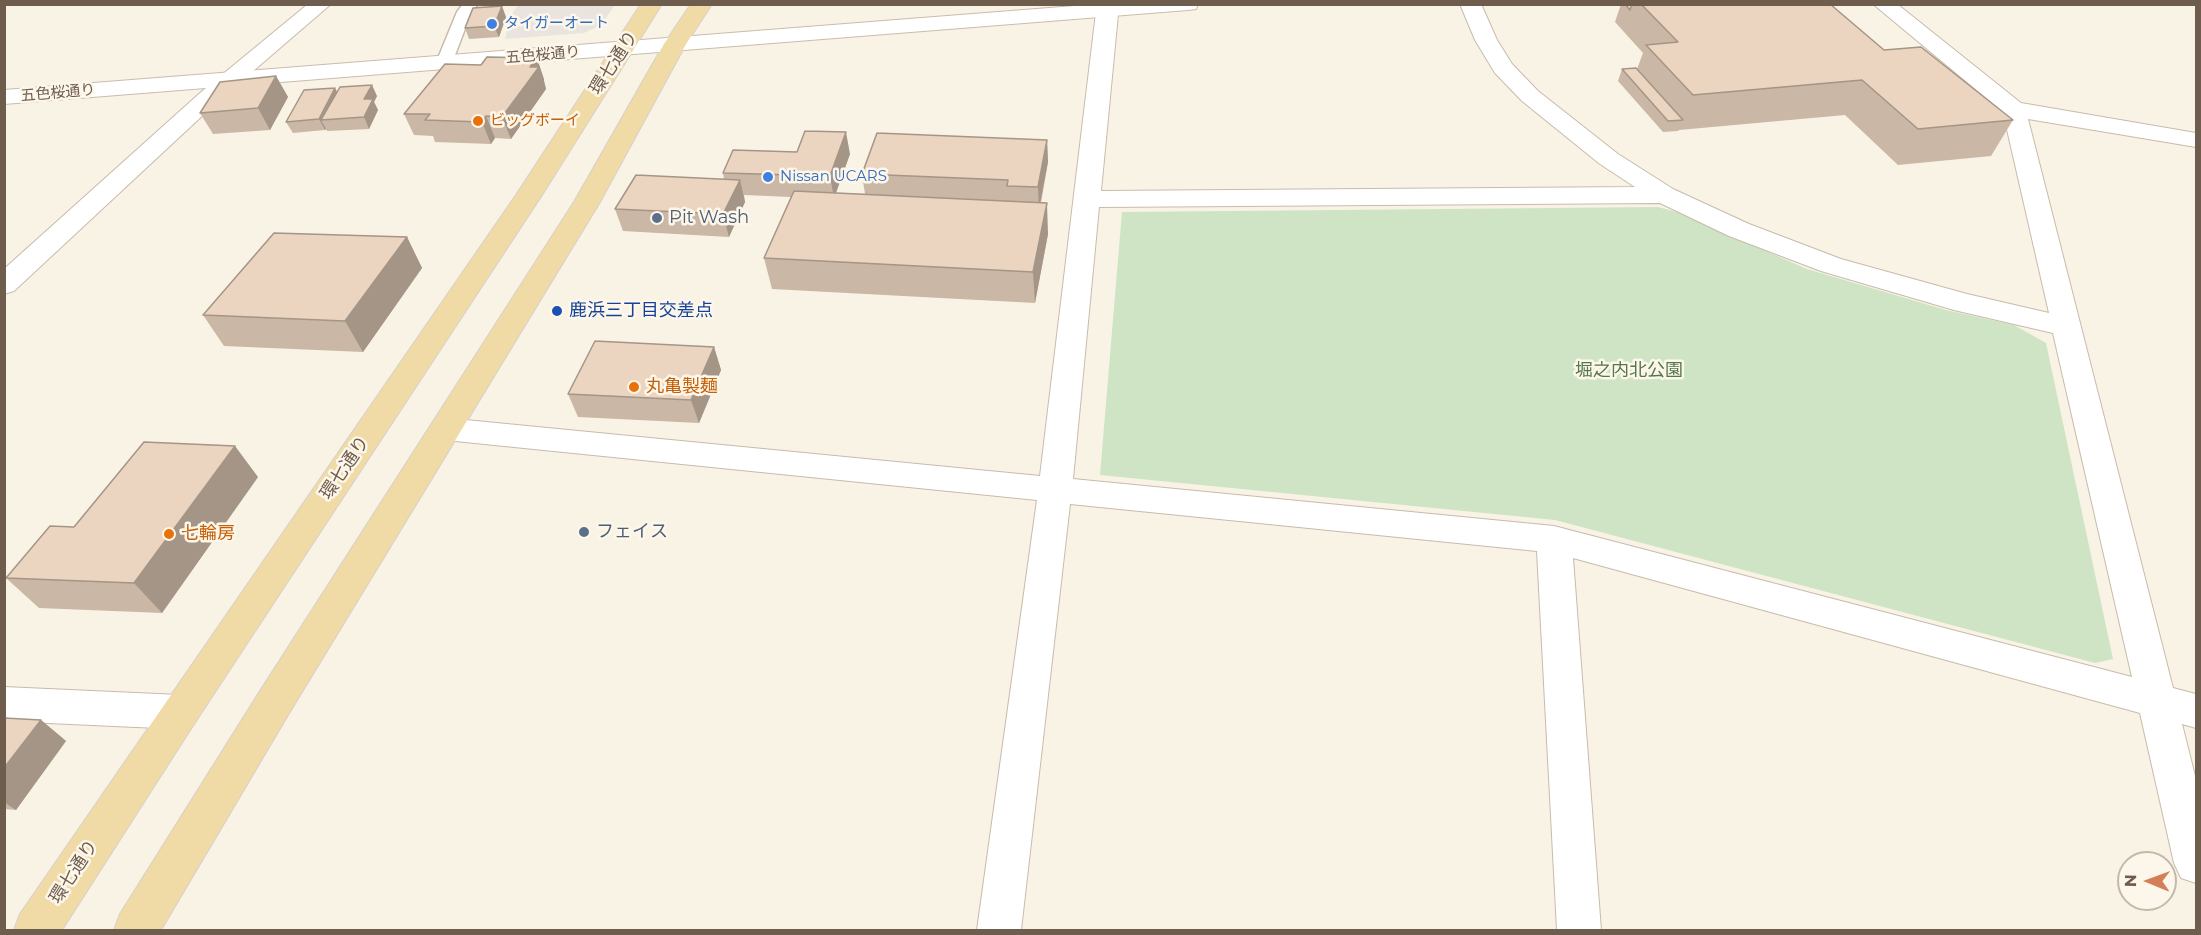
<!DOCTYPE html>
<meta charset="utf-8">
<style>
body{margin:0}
#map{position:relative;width:2201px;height:935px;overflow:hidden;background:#f9f3e5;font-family:Montserrat,sans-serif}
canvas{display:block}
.frame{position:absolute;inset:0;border:6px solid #6e5c4d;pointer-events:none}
.north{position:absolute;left:2117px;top:851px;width:60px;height:60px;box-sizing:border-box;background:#fcf7ea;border:2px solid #c3b9ab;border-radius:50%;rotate:271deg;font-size:16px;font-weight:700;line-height:24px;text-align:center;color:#6e5c4d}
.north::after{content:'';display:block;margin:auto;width:21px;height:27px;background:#d47f59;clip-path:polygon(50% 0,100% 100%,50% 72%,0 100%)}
</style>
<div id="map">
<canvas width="2201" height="935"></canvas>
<div class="frame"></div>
<div class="north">N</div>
</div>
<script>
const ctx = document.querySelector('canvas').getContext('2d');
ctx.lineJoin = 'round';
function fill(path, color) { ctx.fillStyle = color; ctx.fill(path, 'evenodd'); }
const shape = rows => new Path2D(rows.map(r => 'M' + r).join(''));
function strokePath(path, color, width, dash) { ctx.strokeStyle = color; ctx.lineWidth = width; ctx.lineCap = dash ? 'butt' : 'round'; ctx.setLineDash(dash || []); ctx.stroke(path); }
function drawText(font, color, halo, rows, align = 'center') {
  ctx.font = font + ' Montserrat,"Noto Sans JP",sans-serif'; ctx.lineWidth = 5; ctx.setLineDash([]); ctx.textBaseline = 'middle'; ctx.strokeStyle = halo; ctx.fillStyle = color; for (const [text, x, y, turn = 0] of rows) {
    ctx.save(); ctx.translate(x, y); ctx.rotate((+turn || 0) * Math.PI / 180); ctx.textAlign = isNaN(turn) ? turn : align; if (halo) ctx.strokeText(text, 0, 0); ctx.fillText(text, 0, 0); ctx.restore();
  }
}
const industrial = shape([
 [518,5,518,4,615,5,601,25,584,33,505,39,511,15]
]);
const green = shape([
 [1658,207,1677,212,1807,269,1946,310,2014,325,2046,343,2113,659,2095,663,1555,520,1100,475,1122,212]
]);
const lane = shape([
 [463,4,478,4,471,13,452,63,449,66,439,66,436,63,457,12,463,4]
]);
const street = shape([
 [308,4,331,4,216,103,14,291,4,294,4,269,200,93,308,4],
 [1097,4,1119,4,1101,191,1635,187,1600,164,1522,101,1495,73,1475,40,1460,4,1481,4,1497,40,1512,64,1538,91,1618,154,1673,189,1749,224,1841,259,1967,294,2049,313,2003,112,1873,4,1897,4,2021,103,2196,133,2196,147,2028,119,2173,688,2196,694,2196,728,2182,724,2196,780,2196,883,2181,878,2174,863,2140,713,1573,558,1601,930,1557,930,1537,551,1070,504,1021,930,977,930,1037,500,445,440,434,437,429,429,434,421,445,418,1040,476,1097,4],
 [1660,203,1729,236,1821,271,1954,310,2053,333,2132,677,1554,526,1073,479,1099,207,1660,203],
 [4,687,180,695,194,700,200,712,194,724,180,729,4,721,4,687]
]);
const secondary = shape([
 [1100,4,1198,4,1196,9,1188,10,4,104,4,90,1100,4]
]);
const primary = shape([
 [641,4,662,4,542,195,194,724,62,930,14,930,20,914,516,195,641,4],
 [691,4,712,4,686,44,600,202,288,715,161,930,114,930,120,914,260,691,574,202,664,44,691,4]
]);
const wall = shape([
 [1621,4,1830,4,1884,50,2013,120,1991,156,1898,165,1845,115,1679,130,1678,131,1663,132,1618,81,1622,69,1637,69,1643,53,1615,22],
 [506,17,499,37,469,39,465,28],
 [276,76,288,97,270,130,213,134,200,113],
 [544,79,544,81,546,89,511,139,495,138,491,144,435,142,433,136,414,135,404,114],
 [337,92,377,96,374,102,378,110,369,129,327,131,326,129,325,130,293,133,286,122],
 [1047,140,1048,162,1041,203,1048,234,1035,303,772,289,764,258,791,197,744,195,745,202,729,237,623,231,615,209,724,179,723,173,850,154,836,193,865,194,862,174],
 [407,237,422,268,363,352,224,346,203,315],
 [714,347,721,370,699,423,578,417,568,394],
 [258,477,162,613,39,608,6,578,74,527],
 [4,718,41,720,66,741,16,810,4,809]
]);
const shadedWall = shape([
 [502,6,506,17,499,37,494,26],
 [537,58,544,79,544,81,546,89,511,139,502,117,530,67],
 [276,76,288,97,270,130,258,108],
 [372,85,377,96,374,102,378,110,369,129,364,117,364,99],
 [335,88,341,99,321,120,326,129,325,130,319,119],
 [486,116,495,138,491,144,482,122],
 [846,132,850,154,834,198,830,176],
 [1047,140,1048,162,1039,209,1038,187],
 [740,180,745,202,729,237,723,214],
 [1047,203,1048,234,1035,303,1033,272],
 [407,237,422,268,363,352,345,321],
 [714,347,721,370,699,423,691,400],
 [235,446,258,477,162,613,134,583],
 [41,720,66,741,16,810,4,802,4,768]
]);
const building = shape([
 [1625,4,1632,4,1630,10,1625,4],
 [1641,4,1830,4,1884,50,1921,47,2013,120,1918,129,1862,80,1693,95,1646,45,1678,42,1641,4],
 [502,6,494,26,465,28,473,8,502,6],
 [487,57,537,58,530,67,539,67,502,117,486,116,482,122,425,120,430,114,404,114,445,64,481,65,487,57],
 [1636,68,1683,120,1668,121,1622,69,1636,68],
 [276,76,258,108,200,113,220,82,276,76],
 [372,85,364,99,373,99,364,117,321,120,340,87,372,85],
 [335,88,319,119,286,122,304,90,335,88],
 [805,131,846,132,830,176,723,173,733,150,797,152,805,131],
 [877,133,1047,140,1038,187,1007,186,1008,180,862,174,877,133],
 [636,175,740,180,723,214,615,209,636,175],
 [794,191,1047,203,1033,272,764,258,794,191],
 [274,233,407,237,345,321,203,315,274,233],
 [595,341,714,347,691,400,568,394,595,341],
 [144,442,235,446,134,583,6,578,50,526,74,527,144,442],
 [4,718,41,720,4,768,4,718]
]);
const markers = [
 [492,24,6,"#3f7fe0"],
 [478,121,6,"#e8710a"],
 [768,177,6,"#3f7fe0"],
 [657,218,6,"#5c6f8a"],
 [557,311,6,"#1a4fb4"],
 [634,387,6,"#e8710a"],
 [584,532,6,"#5c6f8a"],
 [169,534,6,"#e8710a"]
];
const farShopnames = [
 ["タイガーオート",504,24],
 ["Nissan UCARS",780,177]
];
const farStreetnames = [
 ["五色桜通り",543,55,-5],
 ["五色桜通り",58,93,-5]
];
const farFoodnames = [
 ["ビッグボーイ",490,121]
];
const streetNames = [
 ["環七通り",614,63,-57],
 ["環七通り",345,468,-56],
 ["環七通り",74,872,-57]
];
const serviceNames = [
 ["Pit Wash",669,218],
 ["フェイス",596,532]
];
const transitNames = [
 ["鹿浜三丁目交差点",569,311]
];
const parkNames = [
 ["堀之内北公園",1629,371]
];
const foodNames = [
 ["丸亀製麺",646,387],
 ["七輪房",181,534]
];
fill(industrial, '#e9e4de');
fill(green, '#cfe4c5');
strokePath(lane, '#c8bbac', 3);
strokePath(street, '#c8bbac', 2);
strokePath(secondary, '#cbbcab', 2);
strokePath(primary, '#d6d1cd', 2);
fill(lane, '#fff');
fill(street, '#fff');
fill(secondary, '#fff');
fill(primary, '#f0daa5');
fill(wall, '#cab7a5');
fill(shadedWall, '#a49586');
fill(building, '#ebd5c0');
strokePath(building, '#a49586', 1.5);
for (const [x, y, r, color] of markers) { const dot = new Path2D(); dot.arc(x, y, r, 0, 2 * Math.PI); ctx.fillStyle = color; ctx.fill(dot); strokePath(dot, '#fcf7ea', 2); }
drawText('15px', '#366cbe', '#fcf7ea', farShopnames, 'left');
drawText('15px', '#6e5c4d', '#fcf7ea', farStreetnames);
drawText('15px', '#c56008', '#fcf7ea', farFoodnames, 'left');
drawText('18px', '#6e5c4d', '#fcf7ea', streetNames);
drawText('18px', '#4e5e75', '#fcf7ea', serviceNames, 'left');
drawText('18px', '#164399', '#fcf7ea', transitNames, 'left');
drawText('18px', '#54784a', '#fcf7ea', parkNames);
drawText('18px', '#c56008', '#fcf7ea', foodNames, 'left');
</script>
